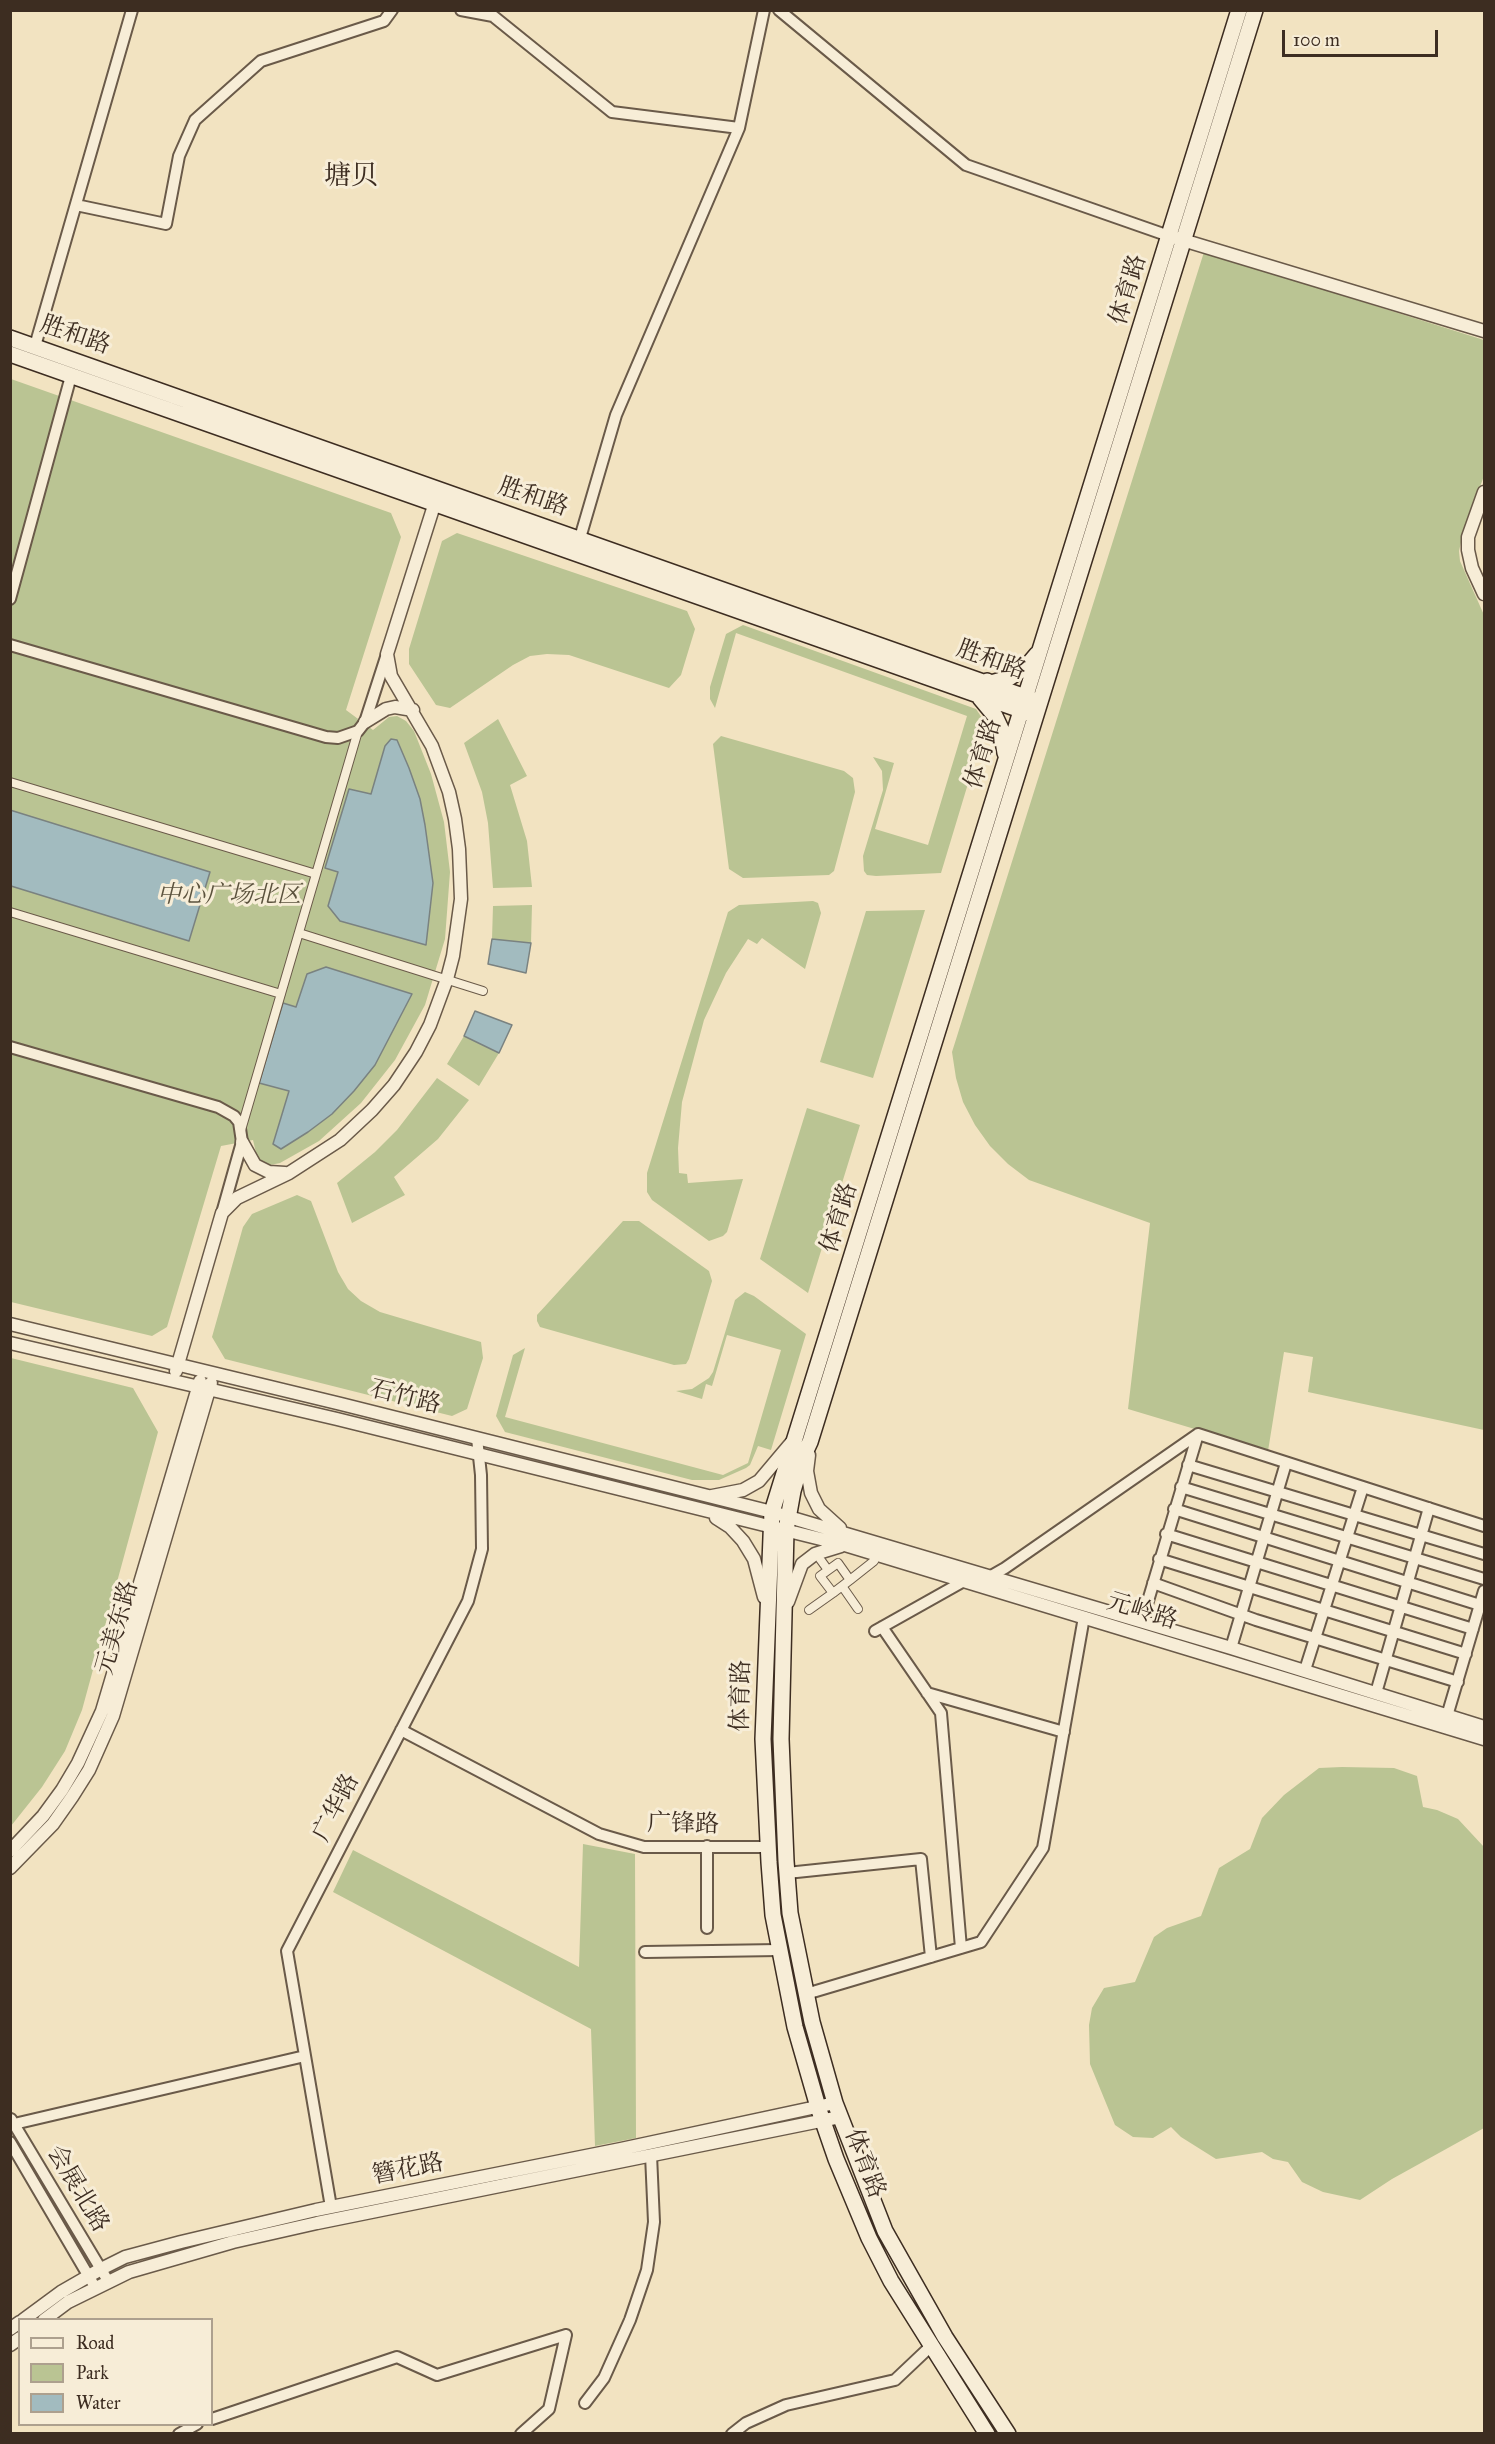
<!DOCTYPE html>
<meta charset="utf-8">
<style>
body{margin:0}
#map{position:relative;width:1495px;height:2444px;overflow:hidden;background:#f2e3c1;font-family:"IM FELL Great Primer",serif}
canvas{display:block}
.frame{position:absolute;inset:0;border:12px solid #3d2d21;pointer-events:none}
.legend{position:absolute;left:18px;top:2318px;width:195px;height:108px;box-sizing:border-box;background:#f7edd7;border:2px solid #ada08e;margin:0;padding:8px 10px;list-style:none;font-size:18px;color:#3d2d21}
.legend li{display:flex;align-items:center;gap:12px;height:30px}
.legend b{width:30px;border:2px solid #ada08e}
.scale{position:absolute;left:1282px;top:30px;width:156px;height:27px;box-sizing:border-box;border:3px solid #3d2d21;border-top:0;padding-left:8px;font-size:18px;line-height:21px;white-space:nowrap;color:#3d2d21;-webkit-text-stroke:4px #f7edd7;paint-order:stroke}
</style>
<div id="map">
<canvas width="1495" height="2444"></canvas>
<div class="frame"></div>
<ul class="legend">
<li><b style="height:8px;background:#f7edd7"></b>Road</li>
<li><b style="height:16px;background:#bac493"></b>Park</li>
<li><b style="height:16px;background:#a2bbbf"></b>Water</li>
</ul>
<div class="scale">100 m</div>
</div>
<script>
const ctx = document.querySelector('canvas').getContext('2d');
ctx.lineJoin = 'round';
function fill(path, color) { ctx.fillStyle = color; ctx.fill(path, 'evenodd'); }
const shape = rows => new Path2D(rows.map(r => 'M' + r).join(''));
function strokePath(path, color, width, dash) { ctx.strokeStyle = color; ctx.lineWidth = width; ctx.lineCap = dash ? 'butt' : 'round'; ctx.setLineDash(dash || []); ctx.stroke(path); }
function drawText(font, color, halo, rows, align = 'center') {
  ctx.font = font + ' "IM FELL Great Primer","Noto Serif SC",serif'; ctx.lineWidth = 6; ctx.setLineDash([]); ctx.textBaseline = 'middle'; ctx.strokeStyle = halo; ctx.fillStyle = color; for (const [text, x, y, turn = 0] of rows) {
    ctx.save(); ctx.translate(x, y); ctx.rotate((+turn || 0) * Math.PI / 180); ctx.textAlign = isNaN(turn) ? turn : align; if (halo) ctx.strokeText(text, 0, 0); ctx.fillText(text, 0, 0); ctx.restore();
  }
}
const green = shape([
 [1204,252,1484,340,1484,476,1464,529,1459,551,1460,561,1484,615,1484,1430,1308,1392,1313,1357,1284,1352,1268,1451,1128,1409,1150,1223,1029,1180,1008,1164,990,1146,975,1125,963,1102,956,1078,952,1052],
 [11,379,391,513,401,537,346,710,373,730,389,717,397,716,406,721,414,731,431,774,444,822,450,872,445,939,425,1005,395,1060,361,1103,319,1141,280,1163,270,1165,262,1163,257,1157,253,1140,221,1146,167,1327,152,1336,11,1302],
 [457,533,687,611,695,629,681,675,669,688,569,655,547,654,530,656,513,665,450,708,436,705,409,664,409,649,442,541],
 [743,625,976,709,986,724,941,873,876,876,867,875,864,871,863,856,883,790,882,771,873,757,894,763,875,829,928,845,967,716,736,633,715,708,710,699,710,687,726,634],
 [498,719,527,776,510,785,527,841,532,887,493,888,488,823,482,792,464,743],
 [721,736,844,771,853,778,855,792,834,871,829,875,743,878,729,869,713,744],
 [813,901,818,903,821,913,805,969,762,938,757,944,748,939,726,973,704,1020,682,1102,678,1148,679,1173,687,1174,688,1183,743,1179,727,1232,723,1236,709,1241,652,1200,647,1192,647,1173,728,912,739,905],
 [532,905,531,943,492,939,493,906],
 [925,910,873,1078,820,1062,866,911],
 [464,1036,499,1053,479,1086,447,1064],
 [437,1078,469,1100,438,1139,394,1177,405,1195,352,1223,337,1183,375,1152,397,1130],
 [807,1108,860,1125,808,1293,760,1259],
 [297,1195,311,1201,338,1272,348,1289,361,1301,380,1312,481,1342,483,1358,467,1409,452,1416,225,1359,212,1337,243,1227,252,1214],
 [623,1221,639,1221,709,1271,712,1281,689,1359,686,1364,674,1365,540,1327,537,1321,537,1315],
 [745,1292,754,1296,806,1334,771,1450,758,1446,750,1465,746,1468,719,1480,692,1480,505,1432,496,1416,513,1355,525,1348,505,1417,723,1475,748,1463,781,1350,727,1335,712,1386,706,1384,702,1399,676,1391,692,1389,709,1378,713,1372,735,1300],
 [11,1358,133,1388,158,1432,82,1710,65,1751,42,1787,11,1826],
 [1342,1767,1394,1768,1417,1776,1423,1807,1437,1810,1458,1819,1484,1847,1484,2128,1392,2179,1360,2200,1323,2192,1302,2182,1288,2162,1273,2159,1262,2152,1216,2159,1181,2137,1171,2127,1153,2138,1133,2137,1115,2125,1090,2064,1089,2025,1092,2008,1104,1988,1135,1982,1154,1937,1167,1928,1201,1916,1219,1868,1250,1849,1262,1818,1284,1795,1319,1768],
 [583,1844,635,1854,636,2138,595,2146,591,2029,333,1892,353,1850,579,1967]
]);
const water = shape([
 [391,739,397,740,409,768,420,799,425,825,433,883,426,945,340,921,328,906,338,872,325,868,349,789,371,794,385,746,391,739],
 [10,810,210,872,189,941,11,886,10,810],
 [492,939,531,943,526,973,488,964,492,939],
 [326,967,412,994,375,1065,354,1091,332,1114,308,1132,281,1149,273,1144,289,1091,259,1083,283,1003,296,1007,307,974,326,967],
 [475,1011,512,1025,499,1053,464,1036,475,1011]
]);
const pedestrian = shape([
 [10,782,316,874],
 [10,912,281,994],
 [299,933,483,991],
 [241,1130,358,731],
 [820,1559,828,1570],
 [838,1563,850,1580,833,1593,820,1576,838,1563],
 [850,1580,874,1561],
 [842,1586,858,1609],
 [809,1610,833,1593]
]);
const minor = shape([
 [461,10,493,16,612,112,739,128],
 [779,10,966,165,1169,236],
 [76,205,166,224,179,156,195,120,261,61,384,21,392,10],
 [35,346,132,10],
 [580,538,616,415,739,128,764,10],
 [10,599,71,376],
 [10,645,326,737,338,738,358,731,365,722,387,654],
 [10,1047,218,1107,234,1116,239,1122,242,1142,222,1213],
 [1188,1465,1484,1554],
 [1181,1487,1484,1579],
 [1174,1509,1480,1605],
 [1166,1534,1473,1629],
 [1159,1559,1466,1654],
 [991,1576,1005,1568,1198,1434],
 [1153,1583,1256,1620,1458,1682],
 [1142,1621,1198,1434,1484,1526],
 [882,1627,941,1713,961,1948],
 [875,1631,964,1581],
 [1231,1648,1286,1463],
 [1305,1670,1363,1487],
 [927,1693,1064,1732],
 [1376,1693,1429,1508],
 [1447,1716,1484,1591],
 [401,1730,599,1834,644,1847,768,1847],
 [787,1873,921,1859,931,1957],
 [707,1928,707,1846],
 [645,1952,779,1950],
 [806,1994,981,1942,1043,1848,1084,1617],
 [11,2119,108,2281],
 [14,2124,305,2056],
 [10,2142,95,2287],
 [331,2207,287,1951,468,1601,482,1549,481,1475,477,1438],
 [585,2403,604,2378,630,2320,647,2270,654,2222,651,2155],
 [212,2419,397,2357,437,2375,566,2335],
 [179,2434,197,2424],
 [521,2434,549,2409,566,2335],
 [732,2434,746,2423,786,2405,895,2380,932,2345]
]);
const tertiary = shape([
 [1176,238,1484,331],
 [1484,492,1468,537,1468,550,1472,568,1484,594],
 [365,722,386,709,395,707,413,710],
 [242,1142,255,1165,269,1172,285,1173],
 [10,1324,341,1404,772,1512,1231,1648,1484,1727],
 [10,1343,337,1419,845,1545,1484,1739],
 [176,1371,222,1213,237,1198,289,1173,340,1140,372,1110,394,1085,416,1052,430,1025,447,979,453,956,461,899,459,849,455,819,449,792,432,746,391,676,387,654,437,496],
 [809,1455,807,1471,811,1493,819,1509,840,1528],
 [712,1496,743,1490,759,1481,791,1443],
 [716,1518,730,1527,743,1541,754,1559,764,1597],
 [788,1602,802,1564,815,1554,841,1546],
 [10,1851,43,1816,62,1790,78,1763,102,1711,200,1381],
 [10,1868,53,1824,72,1797,89,1770,113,1716,211,1383],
 [23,2320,61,2292,101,2269,125,2257,181,2242,316,2210,621,2149,835,2103],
 [44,2320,68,2302,129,2272,233,2242,317,2223,840,2117],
 [10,2329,20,2322],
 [10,2345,20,2338]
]);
const secondary = shape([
 [10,338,1034,700],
 [10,354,1029,713],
 [987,681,991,683,1009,678,1026,667,1037,654],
 [980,698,995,716,1001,729,1005,753],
 [987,2434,891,2281,869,2238,836,2159,818,2107,795,2027,773,1915,769,1862,763,1739,772,1512,1239,10],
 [1008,2434,945,2337,885,2231,835,2103,812,2022,790,1913,786,1861,781,1739,786,1530,793,1491,803,1457,810,1442,1255,10]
]);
const streetNames = [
 ["体育路",1129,290,-73],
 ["胜和路",75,336,19],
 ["胜和路",533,498,19],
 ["胜和路",991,661,20],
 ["体育路",984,754,-73],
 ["体育路",840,1218,-73],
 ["石竹路",405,1398,14],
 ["元岭路",1142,1612,17],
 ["元美东路",118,1628,-74],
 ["体育路",742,1696,-89],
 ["广华路",337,1808,-63],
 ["广锋路",683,1825,1],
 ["体育路",864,2164,69],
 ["簪花路",408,2170,-11],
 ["会展北路",77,2189,59]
];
const parkNames = [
 ["中心广场北区",229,896]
];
const quarterNames = [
 ["塘贝",351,177]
];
fill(green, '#bac493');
fill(water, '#a2bbbf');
strokePath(water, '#7a8280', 1.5);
strokePath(pedestrian, '#6a5a49', 10);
strokePath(minor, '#6a5a49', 14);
strokePath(tertiary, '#6a5a49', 15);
strokePath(secondary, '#3d2d21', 18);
strokePath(pedestrian, '#f7edd7', 8);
strokePath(minor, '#f7edd7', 10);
strokePath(tertiary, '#f7edd7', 12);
strokePath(secondary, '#f7edd7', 15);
drawText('24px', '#3d2d21', '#f7edd7', streetNames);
drawText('italic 24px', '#5c533e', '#f7edd7', parkNames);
drawText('27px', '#3d2d21', '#f7edd7', quarterNames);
</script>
